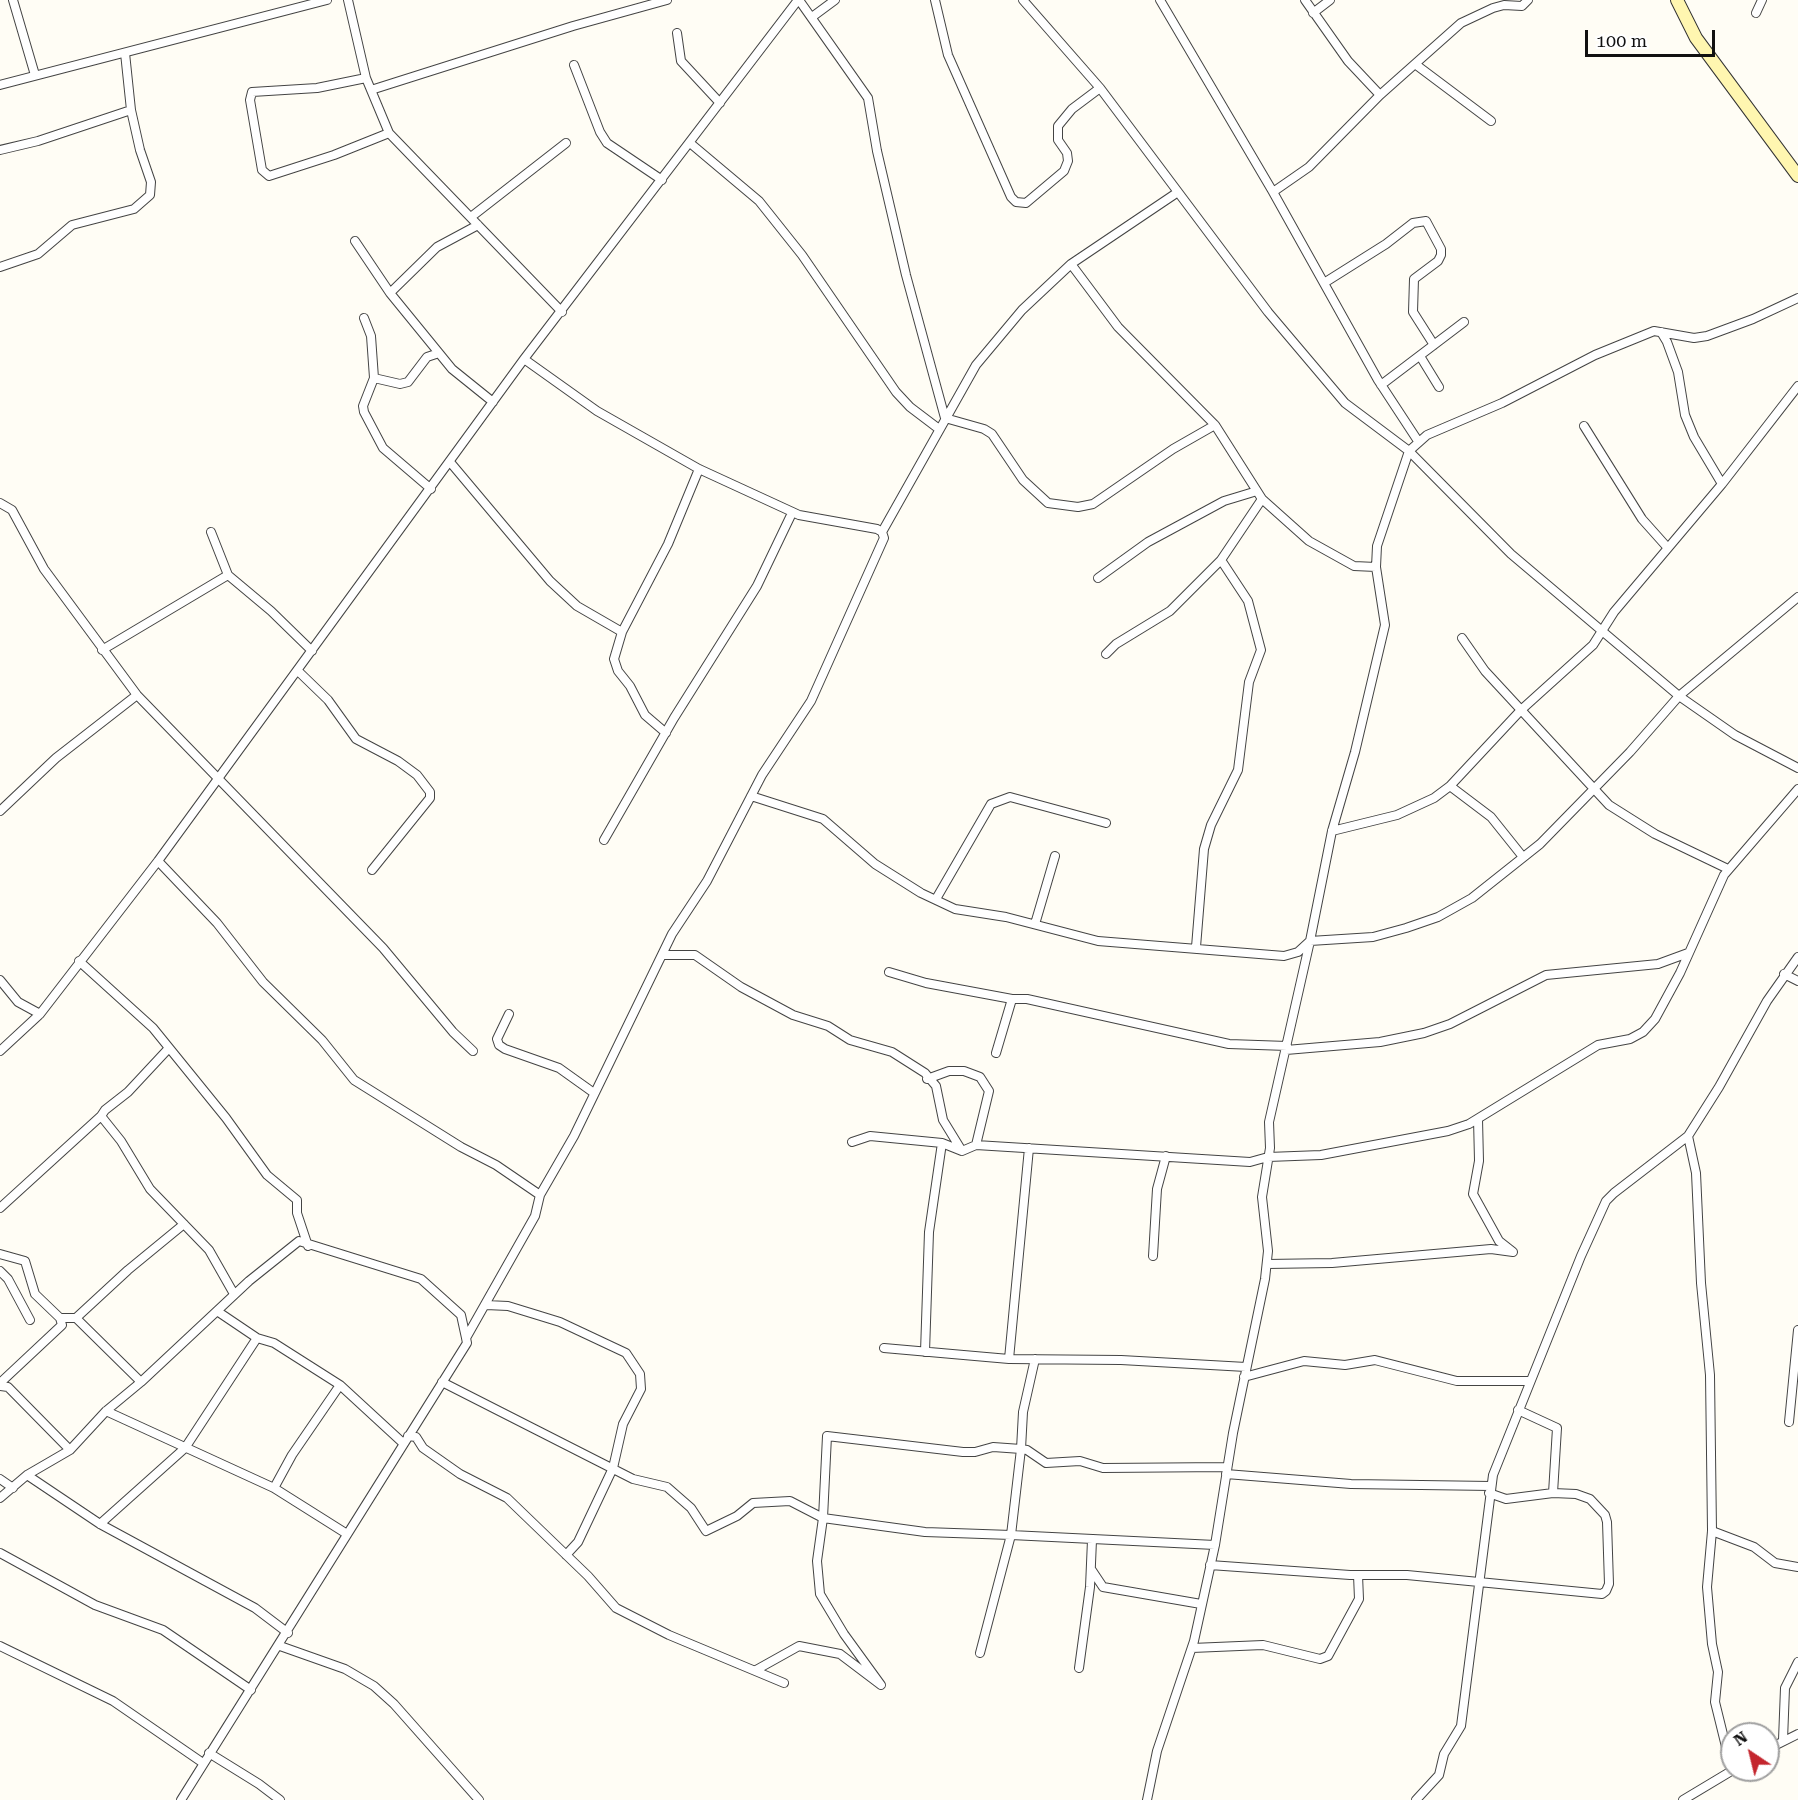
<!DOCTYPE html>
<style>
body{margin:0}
#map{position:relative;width:1798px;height:1800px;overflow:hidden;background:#fffdf5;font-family:"Roboto Serif",serif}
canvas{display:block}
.north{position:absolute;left:1720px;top:1722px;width:60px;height:60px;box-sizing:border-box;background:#fff;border:2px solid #a0a0a0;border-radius:50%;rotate:325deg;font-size:16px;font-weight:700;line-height:24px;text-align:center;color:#111}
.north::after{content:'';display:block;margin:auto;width:21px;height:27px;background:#c4262e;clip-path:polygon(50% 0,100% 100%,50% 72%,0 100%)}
.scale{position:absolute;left:1585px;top:30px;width:130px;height:27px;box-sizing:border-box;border:3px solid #111;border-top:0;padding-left:8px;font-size:18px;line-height:21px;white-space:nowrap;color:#111;-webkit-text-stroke:4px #fff;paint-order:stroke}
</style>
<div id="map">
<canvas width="1798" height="1800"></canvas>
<div class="north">N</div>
<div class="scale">100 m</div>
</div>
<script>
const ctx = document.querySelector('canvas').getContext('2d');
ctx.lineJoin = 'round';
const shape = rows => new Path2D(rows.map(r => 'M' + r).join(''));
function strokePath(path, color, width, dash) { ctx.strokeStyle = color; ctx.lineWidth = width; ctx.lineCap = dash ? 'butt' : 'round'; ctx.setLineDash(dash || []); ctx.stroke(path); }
const street = shape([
 [13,0,35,75],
 [348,0,366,78,389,133,562,312],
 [799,0,868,98,877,151,906,275,945,418,984,429,992,434,1023,480,1048,503,1078,507,1093,504,1173,449,1215,425],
 [935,0,948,55,1011,197,1016,202,1026,203,1064,171,1068,161,1067,153,1058,140,1058,126,1072,109,1100,88],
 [1023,0,1100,88,1268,312,1345,403,1409,451,1511,554,1679,696,1735,735,1798,768],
 [1160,0,1273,192,1378,380,1418,441],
 [1305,0,1348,61,1380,95],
 [1313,13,1330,0],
 [1756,13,1762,0],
 [812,17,835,0],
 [677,33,681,61,720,103],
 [1415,64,1491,121],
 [574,65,600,132,607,143,662,180],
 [366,78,317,88,252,92,250,100,262,170,269,176,334,155,389,133],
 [0,85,327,0],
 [371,90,573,26,667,0],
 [690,143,759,201,802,255,896,392,910,407,939,429],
 [0,150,38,141,131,110],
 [1273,192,1309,167,1380,95,1461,23,1493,8,1504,5,1522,6,1528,0],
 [471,217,566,143],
 [355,241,390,293,452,369,493,402],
 [1071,264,1118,327,1215,425,1262,499,1309,541,1354,566,1376,567],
 [0,267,38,254,72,225,134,209,150,195,151,182,140,150,131,110,125,53],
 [1324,283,1386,244,1413,223,1426,221,1441,249,1441,255,1438,261,1414,279,1413,312,1434,345],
 [390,293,437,247,478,225],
 [364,318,371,336,374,378,363,406,364,412,383,448,431,489],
 [1661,332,1667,342,1678,372,1685,415,1694,437,1722,484],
 [1420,356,1439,387],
 [374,378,400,384,408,382,427,357,439,353],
 [1381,385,1464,322],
 [1584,426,1642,519,1667,547],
 [450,462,550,581,577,606,622,632],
 [0,503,12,510,44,569,137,695,383,948,453,1032,473,1051],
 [211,532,228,575,271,611,312,651],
 [882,532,976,365,1022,310,1071,264,1178,192],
 [1098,578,1148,542,1224,501,1257,491],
 [1462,638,1485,671,1609,805,1655,834,1728,869],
 [102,650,228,575],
 [1106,654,1116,644,1170,611,1221,560,1262,499],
 [298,671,328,700,356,739,398,761,417,775,430,792,430,798,372,870],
 [666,733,645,715,630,686,618,671,614,659,622,632,668,544,699,469],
 [1450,786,1491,817,1523,857],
 [751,796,823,819,875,864,921,893,955,909,1006,917,1098,941,1284,956,1298,952,1310,941,1373,937,1406,928,1438,917,1472,898,1540,844,1630,752,1679,696,1798,597],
 [0,811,56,758,137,695],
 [1332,831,1397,815,1434,798,1450,786,1521,710,1593,645,1614,612,1722,484,1798,386],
 [604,840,674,718,757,586,792,513],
 [158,861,217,923,263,982,322,1040,354,1080,461,1147,496,1165,540,1195],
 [936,899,991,804,1010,797,1106,823],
 [1035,924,1055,856],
 [1196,947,1204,849,1211,825,1238,770,1249,682,1261,650,1248,601,1221,560],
 [664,955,695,955,741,987,793,1015,828,1026,850,1040,892,1052,925,1073,936,1086,943,1120,962,1151],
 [79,961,153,1028,226,1118,267,1175,297,1200,297,1213,308,1246],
 [889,972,926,983,1012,999,1027,999,1229,1044,1287,1046],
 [1784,974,1798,981],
 [0,980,18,1002,40,1014],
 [509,1014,497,1039,499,1045,505,1049,559,1068,594,1093],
 [1286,1050,1380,1042,1424,1033,1450,1024,1546,975,1658,964,1688,953],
 [0,1051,40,1014,158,861,524,359,798,0],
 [996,1053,1012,999],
 [927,1079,949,1071,964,1071,980,1077,989,1091,976,1145],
 [101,1116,121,1141,150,1189,209,1250,234,1294],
 [1688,1136,1696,1173,1701,1283,1710,1375,1712,1531,1707,1587,1712,1644,1718,1672,1715,1702,1732,1771],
 [852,1142,870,1136,942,1143,962,1151,976,1145,1250,1162,1268,1157,1321,1155,1448,1131,1469,1124,1598,1045,1630,1039,1643,1032,1655,1019,1680,973,1724,875,1798,789],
 [0,1208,101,1116,105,1110,128,1092,169,1048],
 [0,1254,25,1261,35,1294,60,1318,62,1325,0,1383],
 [1153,1256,1157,1189,1166,1156],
 [1267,1264,1332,1263,1491,1249,1513,1252,1499,1241,1473,1194,1479,1161,1478,1119],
 [0,1271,8,1279,30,1320],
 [486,1305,508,1306,560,1322,626,1353,640,1374,641,1389,623,1424,613,1468,578,1542,566,1555],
 [217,1311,257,1338,274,1343,340,1385,403,1443],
 [60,1318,76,1318,141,1382],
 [76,1318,128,1270,184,1224],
 [884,1348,1009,1359,1121,1360,1246,1367],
 [925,1352,929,1232,942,1143],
 [1009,1359,1029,1148],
 [1035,1359,1023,1412,1021,1449,1011,1535,925,1532,823,1518,827,1436,963,1452,975,1452,993,1447,1021,1449,1027,1450,1046,1463,1080,1461,1103,1468,1227,1467],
 [1244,1377,1304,1361,1345,1365,1375,1360,1457,1381,1530,1381],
 [442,1382,633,1479,667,1487,691,1508,706,1531,737,1516,753,1503,790,1501,823,1518,817,1561,820,1594,844,1634,881,1685,840,1654,799,1646,756,1670],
 [0,1386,8,1387,70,1450],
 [1518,1410,1557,1428,1553,1493],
 [106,1411,274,1488,347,1534],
 [1789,1422,1798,1330],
 [408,1436,416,1437,423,1448,460,1474,507,1498,588,1576,616,1608,669,1635,784,1683],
 [1226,1474,1351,1484,1491,1486],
 [27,1475,100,1524,255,1608,288,1633],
 [0,1479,13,1488],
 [274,1488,292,1455,340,1385],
 [0,1498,27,1475,70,1450,106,1411,141,1382,249,1281,299,1241,421,1279,461,1315,466,1338],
 [100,1524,185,1448,257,1338],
 [1712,1531,1754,1547,1775,1563,1798,1567],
 [0,1553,95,1605,163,1630,251,1690],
 [1210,1565,1350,1575,1407,1575,1602,1594,1606,1591,1609,1584,1607,1522,1605,1515,1590,1499,1576,1494,1553,1493,1506,1499,1489,1493],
 [1091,1569,1103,1587,1201,1604],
 [0,1646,113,1701,203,1763],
 [280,1646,345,1669,374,1686,394,1704,479,1800],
 [1192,1648,1263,1645,1320,1659,1328,1656,1359,1599,1358,1575],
 [980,1653,1011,1535,1215,1545],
 [1079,1668,1090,1587,1092,1540],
 [1783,1740,1785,1688,1798,1662],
 [1768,1749,1798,1734],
 [209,1753,259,1784,280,1800],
 [181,1800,467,1343,466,1338,535,1216,540,1195,574,1136,672,934,707,881,762,775,811,701,884,538,882,532,877,529,799,515,699,469,597,411,524,359],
 [1147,1800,1157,1751,1194,1641,1215,1545,1233,1433,1265,1279,1268,1251,1262,1197,1270,1148,1269,1122,1310,941,1332,831,1355,752,1385,625,1376,567,1377,546,1409,451,1427,435,1502,403,1595,355,1654,331,1694,338,1707,336,1753,319,1798,298],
 [1416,1800,1439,1775,1444,1754,1461,1726,1493,1475,1581,1256,1606,1201,1614,1193,1688,1136,1719,1087,1767,1001,1798,957],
 [1683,1800,1733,1770]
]);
const secondary = shape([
 [1677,0,1696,38,1798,176]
]);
strokePath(street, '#444', 10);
strokePath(secondary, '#333', 14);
strokePath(street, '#fff', 8);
strokePath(secondary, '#fff6b0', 12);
</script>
